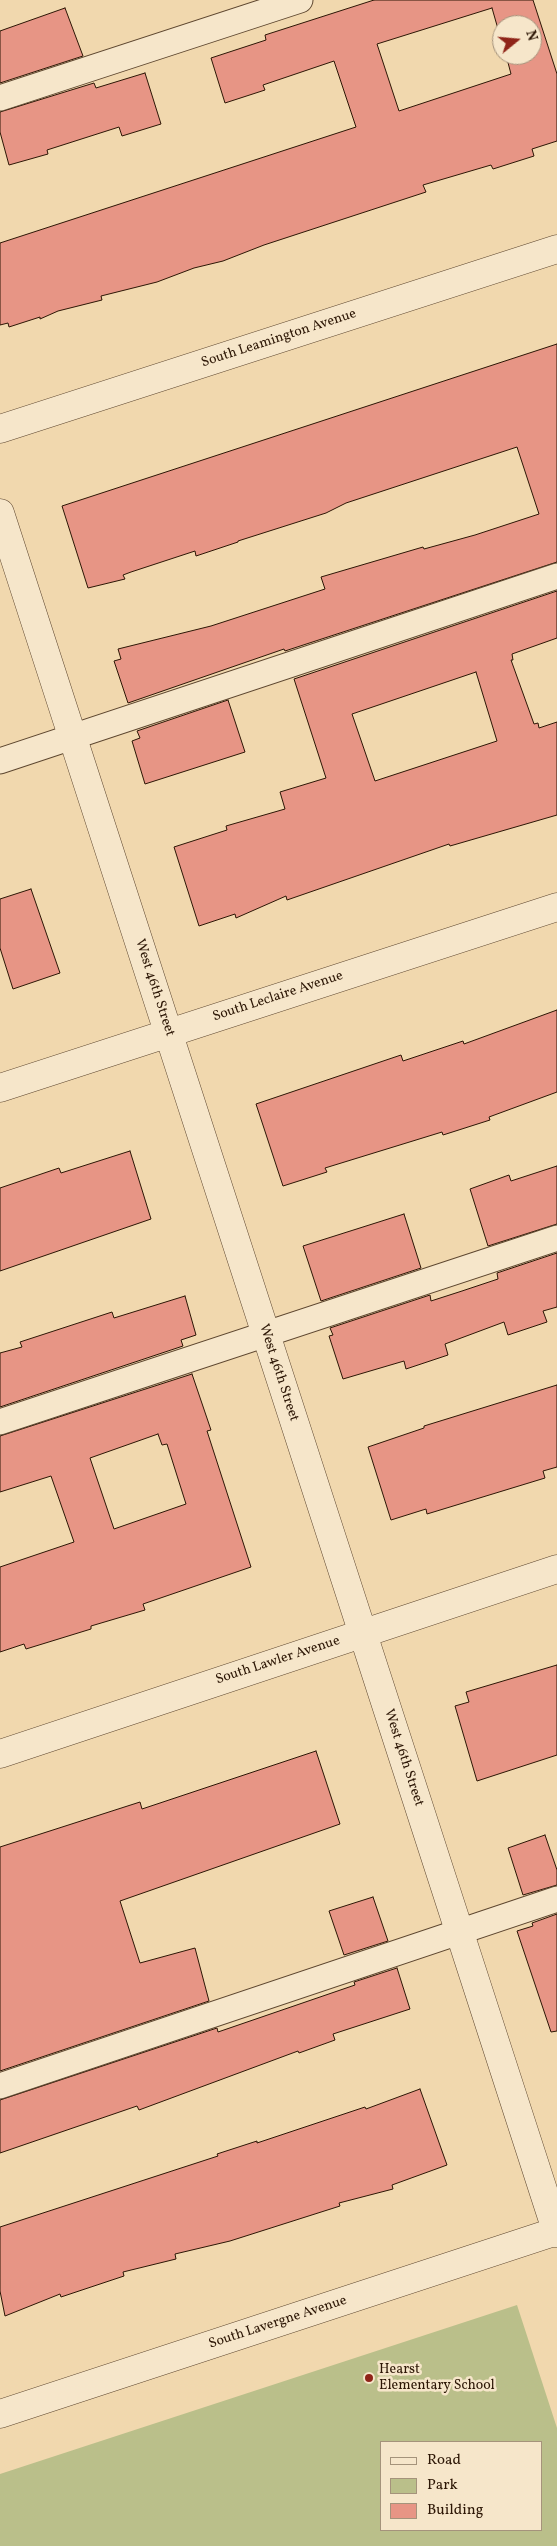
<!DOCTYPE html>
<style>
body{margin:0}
#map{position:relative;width:557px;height:2546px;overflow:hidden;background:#f1d8ae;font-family:Vollkorn,serif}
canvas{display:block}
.legend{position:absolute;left:380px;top:2441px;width:162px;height:90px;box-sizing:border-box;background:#f6e6ca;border:1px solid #a5937b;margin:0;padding:6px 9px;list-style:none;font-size:15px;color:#2c1605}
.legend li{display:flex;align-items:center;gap:10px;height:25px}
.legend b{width:25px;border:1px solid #a5937b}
.north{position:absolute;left:492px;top:15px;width:50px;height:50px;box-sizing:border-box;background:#f6e6ca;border:1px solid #a5937b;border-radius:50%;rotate:73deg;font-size:14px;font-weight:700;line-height:20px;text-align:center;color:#2c1605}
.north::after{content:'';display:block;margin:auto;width:18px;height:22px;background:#8f2418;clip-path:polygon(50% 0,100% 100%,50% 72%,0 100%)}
</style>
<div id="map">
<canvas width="557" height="2546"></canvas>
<ul class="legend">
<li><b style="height:6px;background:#f6e6ca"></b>Road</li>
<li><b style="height:14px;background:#babf8a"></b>Park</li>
<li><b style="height:14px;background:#e79585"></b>Building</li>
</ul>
<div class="north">N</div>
</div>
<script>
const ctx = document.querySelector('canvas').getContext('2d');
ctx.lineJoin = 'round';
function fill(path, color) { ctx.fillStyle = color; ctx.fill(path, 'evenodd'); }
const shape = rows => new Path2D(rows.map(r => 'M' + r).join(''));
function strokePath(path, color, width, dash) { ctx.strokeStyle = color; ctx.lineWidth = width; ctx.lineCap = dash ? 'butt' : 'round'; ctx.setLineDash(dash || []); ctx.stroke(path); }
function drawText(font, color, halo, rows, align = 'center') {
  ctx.font = font + ' Vollkorn,serif'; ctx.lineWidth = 5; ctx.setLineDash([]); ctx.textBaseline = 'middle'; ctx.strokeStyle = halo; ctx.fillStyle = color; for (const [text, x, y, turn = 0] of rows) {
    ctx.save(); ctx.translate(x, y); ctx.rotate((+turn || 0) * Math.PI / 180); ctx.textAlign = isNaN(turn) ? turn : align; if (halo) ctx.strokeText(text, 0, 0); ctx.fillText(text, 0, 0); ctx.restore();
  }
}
const green = shape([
 [517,2305,557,2428,557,2546,0,2546,0,2474],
 [381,2442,541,2442,541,2530,381,2530]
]);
const building = shape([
 [374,0,533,0,557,74,557,141,532,149,534,156,493,169,491,165,423,185,426,192,264,245,223,261,194,268,157,282,101,296,102,300,58,311,40,319,40,317,9,327,8,323,0,325,0,243,356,127,334,61,263,85,265,90,225,103,211,58,266,40,265,35,374,0],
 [492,8,502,43,502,25,532,25,532,55,506,55,511,74,399,111,377,44,492,8],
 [65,8,83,56,0,83,0,31,65,8],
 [145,73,161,124,122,136,119,127,47,150,48,154,9,165,0,132,0,112,94,83,96,88,145,73],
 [557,344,557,562,285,651,284,649,128,703,114,661,121,659,118,649,211,626,325,589,321,577,423,547,424,549,475,535,539,514,517,447,346,503,326,513,238,541,238,542,196,556,195,551,131,572,123,575,125,579,88,588,62,506,557,344],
 [557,591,557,638,512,654,513,660,511,660,534,724,538,723,539,728,557,722,557,815,450,846,449,844,287,900,286,896,236,918,235,914,199,926,174,847,227,830,226,826,285,809,280,792,326,778,294,679,557,591],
 [476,672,497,741,375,781,352,714,476,672],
 [228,700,245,752,145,784,132,741,140,738,137,731,228,700],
 [31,889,60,973,13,989,0,948,0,899,31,889],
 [557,1010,557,1092,489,1117,490,1120,443,1135,442,1132,325,1168,327,1172,283,1186,256,1104,401,1055,403,1061,463,1041,464,1044,557,1010],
 [130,1151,151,1219,0,1271,0,1188,59,1168,61,1173,130,1151],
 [557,1166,557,1224,488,1246,470,1189,509,1175,511,1181,557,1166],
 [404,1214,421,1268,321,1301,303,1246,404,1214],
 [557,1253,557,1307,543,1311,547,1322,508,1335,504,1322,445,1344,448,1355,406,1369,404,1361,343,1379,329,1336,333,1335,330,1328,430,1295,431,1301,462,1291,498,1279,497,1273,557,1253],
 [185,1296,196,1335,181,1340,183,1346,0,1407,0,1353,22,1347,20,1342,112,1312,114,1318,185,1296],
 [192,1374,211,1430,207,1431,251,1567,143,1604,145,1610,91,1626,91,1629,26,1649,24,1644,0,1652,0,1567,74,1542,51,1476,0,1492,0,1436,192,1374],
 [158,1434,162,1445,167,1444,186,1504,114,1529,90,1458,158,1434],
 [557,1385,557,1467,543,1471,545,1478,427,1514,426,1509,391,1520,368,1447,424,1428,424,1426,557,1385],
 [557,1665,557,1755,477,1781,455,1706,469,1702,466,1692,557,1665],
 [316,1751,340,1824,120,1901,140,1963,195,1948,209,2001,0,2071,0,1847,140,1802,142,1809,316,1751],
 [545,1835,557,1870,557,1885,523,1895,508,1848,545,1835],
 [373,1897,388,1941,344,1955,329,1911,373,1897],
 [557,1914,557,2031,551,2032,517,1931,533,1926,532,1923,557,1914],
 [397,1968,410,2009,333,2034,335,2040,299,2053,298,2051,139,2110,137,2106,0,2153,0,2100,217,2028,218,2032,355,1985,354,1982,397,1968],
 [420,2089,447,2165,392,2185,393,2189,339,2203,340,2206,230,2241,175,2254,176,2259,123,2272,124,2276,61,2297,60,2294,5,2316,0,2291,0,2227,218,2156,217,2154,257,2141,257,2143,365,2107,366,2109,420,2089]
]);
const service = shape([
 [0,98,300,0],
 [0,761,557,576],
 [0,1422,557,1238],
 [0,2086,557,1899]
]);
const minor = shape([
 [0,429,557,249],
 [0,513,557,2233],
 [0,1088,557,907],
 [0,1754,557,1569],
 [0,2414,557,2231]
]);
const markers = [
 [369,2378,5,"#8f2418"]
];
const streetNames = [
 ["South Leamington Avenue",279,339,-18],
 ["West 46th Street",154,988,72],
 ["South Leclaire Avenue",278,997,-18],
 ["West 46th Street",278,1373,72],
 ["South Lawler Avenue",278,1661,-18],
 ["West 46th Street",403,1758,72],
 ["South Lavergne Avenue",278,2323,-18]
];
const poiNames = [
 ["Hearst",379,2370],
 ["Elementary School",379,2386]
];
fill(green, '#babf8a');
fill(building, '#e79585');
strokePath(building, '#2c1605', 1);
strokePath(service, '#5d462f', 27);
strokePath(minor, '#5d462f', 29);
strokePath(service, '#f6e6ca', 25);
strokePath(minor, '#f6e6ca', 28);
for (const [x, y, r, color] of markers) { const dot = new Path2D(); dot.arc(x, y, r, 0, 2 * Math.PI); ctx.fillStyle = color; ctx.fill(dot); strokePath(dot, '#f6e6ca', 2); }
drawText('14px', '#2c1605', '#f6e6ca', streetNames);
drawText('14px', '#2c1605', '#f6e6ca', poiNames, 'left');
</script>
